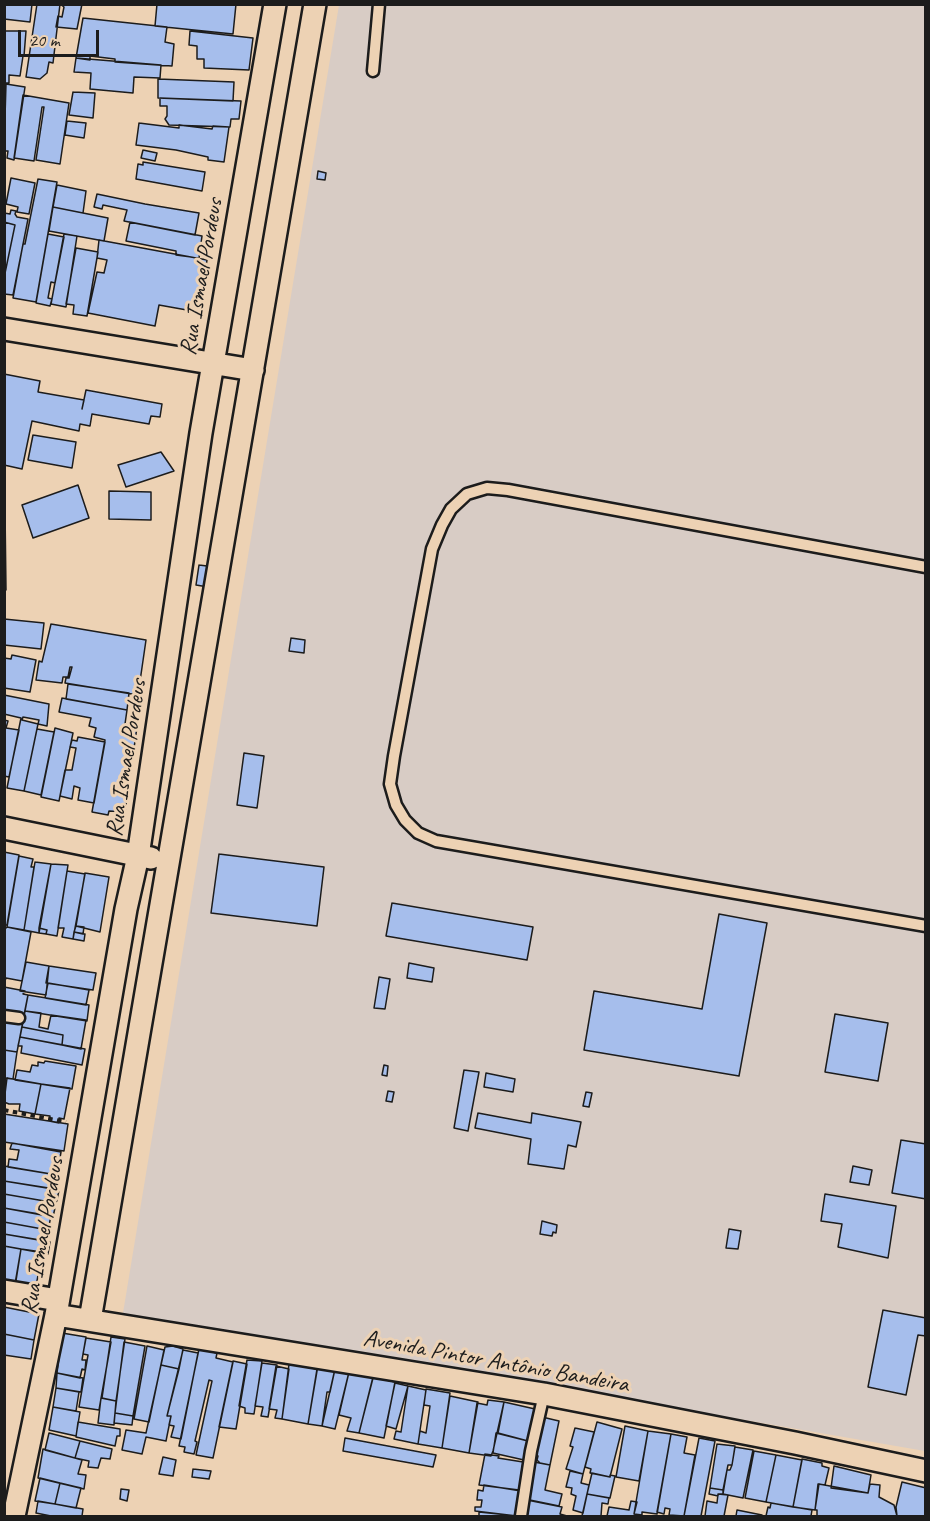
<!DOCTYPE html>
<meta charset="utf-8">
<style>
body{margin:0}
#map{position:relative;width:930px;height:1521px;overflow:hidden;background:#edd2b4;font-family:Caveat,sans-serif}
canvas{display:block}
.frame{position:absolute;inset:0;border:6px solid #1c1c1c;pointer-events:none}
.scale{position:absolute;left:18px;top:30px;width:81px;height:27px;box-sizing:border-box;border:3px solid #1c1c1c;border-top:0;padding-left:8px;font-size:18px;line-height:21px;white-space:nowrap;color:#1c1c1c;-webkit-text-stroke:4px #edd2b4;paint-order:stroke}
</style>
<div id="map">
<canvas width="930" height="1521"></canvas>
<div class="frame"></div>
<div class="scale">20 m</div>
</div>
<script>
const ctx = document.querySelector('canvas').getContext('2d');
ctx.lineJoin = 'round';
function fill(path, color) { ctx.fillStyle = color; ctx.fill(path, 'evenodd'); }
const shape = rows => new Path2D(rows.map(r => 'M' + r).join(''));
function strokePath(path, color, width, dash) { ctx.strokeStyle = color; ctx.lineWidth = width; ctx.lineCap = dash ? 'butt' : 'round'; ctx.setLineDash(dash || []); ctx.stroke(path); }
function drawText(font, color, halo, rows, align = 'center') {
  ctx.font = font + ' Caveat,sans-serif'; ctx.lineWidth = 6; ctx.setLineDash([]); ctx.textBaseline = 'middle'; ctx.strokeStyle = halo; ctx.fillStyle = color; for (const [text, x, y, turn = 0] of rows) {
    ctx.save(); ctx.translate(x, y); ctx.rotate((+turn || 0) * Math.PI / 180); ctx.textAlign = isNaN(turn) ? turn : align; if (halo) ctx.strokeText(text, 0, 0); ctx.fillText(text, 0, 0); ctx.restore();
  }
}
const built = shape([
 [339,5,925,5,925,1451,123,1313]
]);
const building = shape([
 [4,4,32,4,30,22,4,19,4,4],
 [37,4,60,4,53,63,49,62,47,73,40,79,26,77,37,4],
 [60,4,82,4,77,29,56,27,58,16,62,17,64,7,60,4],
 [157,4,236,4,233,34,155,26,157,4],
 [83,18,167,27,165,42,174,44,172,66,115,62,115,59,90,56,90,60,76,58,83,18],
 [4,31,26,31,24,56,23,56,20,76,9,75,9,83,4,83,4,31],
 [190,31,253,38,249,70,204,68,204,59,197,59,197,46,189,45,190,31],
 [76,58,161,65,160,78,134,77,133,93,90,89,91,73,74,72,76,58],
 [158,79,234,82,233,101,158,98,158,79],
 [6,84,25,87,14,160,7,158,8,151,4,151,6,84],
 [73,92,95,93,93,118,69,115,73,92],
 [23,95,69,103,60,164,36,160,44,107,42,107,34,161,14,158,23,95],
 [160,98,241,101,239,119,231,119,230,127,169,125,165,119,167,116,167,106,160,106,160,98],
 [67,121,86,123,84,138,65,135,67,121],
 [139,123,179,128,179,125,212,129,213,126,229,127,224,162,208,160,208,157,176,150,136,145,139,123],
 [143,150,157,153,155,161,141,158,143,150],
 [143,162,205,172,202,191,136,179,138,164,143,165,143,162],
 [318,171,326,173,325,180,317,179,318,171],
 [11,178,35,183,29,214,17,212,18,207,6,204,11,178],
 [38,179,57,182,36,302,13,298,23,244,25,244,38,179],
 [57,185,86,191,83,213,53,207,57,185],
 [97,194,145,204,199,213,195,235,124,221,127,210,103,205,102,209,94,207,97,194],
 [53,207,108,218,104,241,49,231,53,207],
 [11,210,16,211,15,214,17,217,28,219,13,295,4,294,4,278,15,225,4,222,4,213,10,214,11,210],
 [4,222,15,225,4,278,4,222],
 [130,222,202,236,199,258,176,255,176,251,126,241,130,222],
 [48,234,64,237,55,283,51,282,48,298,52,299,50,306,36,303,48,234],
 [64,234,77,236,66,307,51,304,64,234],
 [99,240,207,260,198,312,159,305,155,326,88,313,97,272,104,273,107,260,97,258,99,240],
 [76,248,98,252,87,316,73,314,74,305,66,304,76,248],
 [4,374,40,381,38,392,84,400,82,409,86,390,162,404,160,417,151,416,149,424,92,414,90,426,80,424,79,431,32,421,22,469,4,465,4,374],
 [33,435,76,442,72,468,28,460,33,435],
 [161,452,174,471,126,487,118,465,161,452],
 [78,485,89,518,33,538,22,505,78,485],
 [109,491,151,492,151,520,109,519,109,491],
 [5,509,6,590,4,590,4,509,5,509],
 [199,565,215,567,208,587,196,585,199,565],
 [4,619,44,623,41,649,4,645,4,619],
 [51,624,146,640,138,695,65,683,66,678,69,678,72,667,70,667,68,677,63,677,62,683,36,680,39,661,42,662,51,624],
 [291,638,305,640,304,653,289,651,291,638],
 [12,655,36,660,30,692,4,688,4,658,11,659,12,655],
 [68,684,129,693,127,710,66,699,68,684],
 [4,695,49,704,47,726,38,724,24,791,7,788,21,718,4,714,4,695],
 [23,717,39,720,38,724,22,720,23,717],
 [62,698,127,710,125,724,137,727,125,812,109,811,108,815,92,812,105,740,94,737,96,728,89,726,91,718,59,712,62,698],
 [4,720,8,721,6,728,19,730,9,777,4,776,4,720],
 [55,728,73,733,59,801,41,797,55,728],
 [37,729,54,732,41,795,24,791,37,729],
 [78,737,105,742,94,803,78,800,80,788,74,786,72,799,60,796,65,770,72,770,76,748,70,747,72,740,77,741,78,737],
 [244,753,264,756,257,808,237,805,244,753],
 [4,852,19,855,7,925,4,925,4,852],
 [219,854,324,867,317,926,211,913,219,854],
 [19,856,33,859,31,867,34,867,24,930,7,927,19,856],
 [35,862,51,864,39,933,24,930,35,862],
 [51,864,68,865,57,936,46,934,47,930,39,928,51,864],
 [67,871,85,874,73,939,62,937,64,928,58,928,67,871],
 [85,873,109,877,100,932,76,926,85,873],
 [392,903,533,927,527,960,386,936,392,903],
 [719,914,767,923,739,1076,584,1050,594,991,702,1009,719,914],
 [76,926,84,927,83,934,74,932,76,926],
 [7,927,31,932,22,981,6,978,4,984,4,930,7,927],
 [39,928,47,930,46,934,39,933,39,928],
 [74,932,85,934,84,941,73,939,74,932],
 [26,962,49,966,46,995,20,991,26,962],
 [409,963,434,968,432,982,407,978,409,963],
 [49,966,96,973,93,990,46,983,49,966],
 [379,977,390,979,385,1009,374,1008,379,977],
 [48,983,89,990,86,1005,45,998,48,983],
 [4,987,25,991,23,994,28,995,24,1015,4,1011,4,987],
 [28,995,89,1005,87,1021,25,1011,28,995],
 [25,1011,41,1013,39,1027,48,1029,51,1015,86,1020,81,1049,62,1045,63,1035,22,1027,25,1011],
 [835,1014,888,1023,878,1081,825,1072,835,1014],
 [4,1018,23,1021,17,1052,4,1050,4,1018],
 [22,1027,63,1035,62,1045,20,1037,22,1027],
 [20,1037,85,1049,82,1065,21,1053,22,1046,18,1046,20,1037],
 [4,1050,17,1052,13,1079,4,1078,4,1050],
 [45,1061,76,1066,72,1089,15,1080,17,1070,30,1072,32,1065,38,1066,38,1062,44,1063,45,1061],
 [384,1065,388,1066,387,1076,382,1075,384,1065],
 [464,1070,479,1072,468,1131,454,1128,464,1070],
 [486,1073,515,1079,513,1092,484,1087,486,1073],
 [7,1078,41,1084,35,1114,19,1111,20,1104,9,1104,4,1102,7,1078],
 [41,1084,70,1088,64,1119,59,1118,59,1123,49,1121,50,1116,35,1114,41,1084],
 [388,1091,394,1092,392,1102,386,1101,388,1091],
 [586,1092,592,1093,589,1107,583,1106,586,1092],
 [478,1113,531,1123,532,1113,581,1122,576,1147,568,1145,564,1169,528,1164,531,1139,475,1128,478,1113],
 [4,1114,68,1124,64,1151,4,1142,4,1114],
 [901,1140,926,1144,926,1199,892,1193,901,1140],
 [12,1143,61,1152,57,1175,8,1167,9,1159,17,1160,19,1150,10,1149,12,1143],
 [4,1166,57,1175,55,1189,4,1181,4,1166],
 [853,1166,872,1170,869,1185,850,1182,853,1166],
 [4,1181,59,1190,57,1200,56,1203,4,1194,4,1181],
 [4,1194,56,1203,53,1217,4,1208,4,1194],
 [825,1194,896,1206,888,1258,838,1247,842,1224,821,1221,825,1194],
 [4,1208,51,1216,48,1230,4,1222,4,1208],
 [542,1221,557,1225,556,1233,553,1232,552,1236,540,1234,542,1221],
 [4,1222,48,1230,46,1241,4,1234,4,1222],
 [729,1229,741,1231,738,1249,726,1248,729,1229],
 [4,1234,50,1242,48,1254,4,1246,4,1234],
 [4,1246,21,1249,15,1287,4,1284,4,1246],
 [21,1249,42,1252,36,1287,15,1284,21,1249],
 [4,1307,39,1314,34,1340,4,1334,4,1307],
 [883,1310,926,1318,926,1336,918,1335,906,1395,868,1387,883,1310],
 [62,1333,86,1337,82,1360,86,1360,85,1370,82,1369,80,1378,57,1373,62,1333],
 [4,1334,34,1340,31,1359,4,1355,4,1334],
 [111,1337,125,1339,116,1401,102,1398,111,1337],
 [86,1338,111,1342,99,1410,79,1407,88,1355,83,1354,86,1338],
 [124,1342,145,1346,133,1416,115,1413,124,1342],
 [147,1346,164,1350,149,1422,134,1419,147,1346],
 [173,1346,183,1349,179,1369,161,1365,165,1347,173,1346],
 [199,1349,217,1353,216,1358,233,1362,213,1458,196,1455,212,1381,209,1380,195,1441,197,1442,194,1454,184,1452,185,1447,179,1446,199,1349],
 [183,1350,198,1353,181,1439,171,1437,174,1426,169,1425,171,1416,167,1416,183,1350],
 [247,1360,262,1361,254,1414,245,1413,245,1408,239,1406,247,1360],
 [233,1361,247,1364,236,1429,219,1427,233,1361],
 [262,1363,277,1365,268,1417,261,1416,263,1407,255,1406,262,1363],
 [289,1364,317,1369,308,1424,282,1419,289,1364],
 [161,1365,179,1369,167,1416,171,1416,166,1441,146,1437,142,1454,122,1450,126,1430,146,1433,161,1365],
 [318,1365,335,1369,330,1392,327,1392,322,1426,308,1424,318,1365],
 [276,1366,289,1369,282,1419,275,1418,277,1410,269,1409,276,1366],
 [335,1369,349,1372,335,1429,322,1426,335,1369],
 [349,1372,373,1378,359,1433,347,1431,351,1418,339,1415,349,1372],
 [57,1373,83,1378,81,1392,56,1388,57,1373],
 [373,1377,395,1382,384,1438,359,1433,373,1377],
 [395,1383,408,1386,396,1429,386,1426,395,1383],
 [408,1386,426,1390,418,1444,394,1439,396,1431,401,1432,408,1386],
 [56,1388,79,1392,76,1411,53,1407,56,1388],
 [426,1389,450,1393,442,1448,418,1444,420,1431,426,1433,430,1406,424,1405,426,1389],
 [450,1396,478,1402,469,1453,442,1448,450,1396],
 [101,1398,116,1401,114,1425,98,1423,101,1398],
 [488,1400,504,1402,493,1451,491,1456,469,1453,477,1403,487,1405,488,1400],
 [504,1402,535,1409,528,1441,498,1433,504,1402],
 [53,1407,80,1412,76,1436,49,1430,53,1407],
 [115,1413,133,1416,132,1425,114,1423,115,1413],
 [542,1417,559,1421,550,1465,540,1463,537,1460,538,1456,534,1455,542,1417],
 [78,1422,120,1429,120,1436,117,1436,115,1446,76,1437,78,1422],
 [597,1422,622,1429,610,1477,590,1473,591,1469,585,1467,597,1422],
 [625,1426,648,1431,639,1481,616,1477,625,1426],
 [575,1428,594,1432,583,1474,566,1469,573,1447,570,1446,575,1428],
 [648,1431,671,1434,657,1514,642,1512,642,1515,634,1514,648,1431],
 [49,1433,80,1441,75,1458,45,1450,49,1433],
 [496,1433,528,1441,524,1460,493,1453,496,1433],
 [671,1434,687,1437,684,1453,695,1455,684,1516,669,1515,670,1509,665,1508,664,1514,657,1512,671,1434],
 [345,1438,436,1455,433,1467,343,1451,345,1438],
 [699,1438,715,1441,701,1516,684,1516,699,1438],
 [80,1441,112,1449,110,1459,101,1458,98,1468,88,1467,89,1461,75,1458,80,1441],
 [717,1444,735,1446,732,1465,728,1465,723,1490,710,1488,717,1444],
 [735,1447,753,1450,743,1498,723,1494,727,1470,730,1470,732,1465,735,1447],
 [43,1449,82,1460,78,1474,86,1475,84,1489,38,1478,43,1449],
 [754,1451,776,1455,766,1502,745,1498,754,1451],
 [485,1454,499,1456,498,1458,523,1462,519,1490,479,1485,485,1454],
 [776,1455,802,1460,793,1507,766,1502,776,1455],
 [163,1457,176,1460,173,1476,159,1474,163,1457],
 [802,1459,822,1463,822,1466,829,1468,825,1485,818,1484,815,1510,793,1507,802,1459],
 [534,1462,550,1465,545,1490,562,1494,559,1506,525,1499,534,1462],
 [834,1466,871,1475,868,1493,831,1488,834,1466],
 [193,1469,211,1471,209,1479,192,1477,193,1469],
 [570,1471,583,1474,581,1483,589,1485,583,1513,573,1510,576,1496,571,1494,572,1488,566,1487,570,1471],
 [592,1473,610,1477,610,1475,615,1476,610,1498,587,1494,592,1473],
 [40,1478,60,1483,55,1504,35,1501,40,1478],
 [902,1482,926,1488,926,1516,897,1516,896,1507,902,1482],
 [60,1483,81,1488,76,1508,55,1504,60,1483],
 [819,1484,868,1493,870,1484,880,1485,879,1497,894,1505,897,1516,817,1516,817,1510,815,1510,819,1484],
 [484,1485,521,1491,517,1516,475,1511,475,1507,481,1507,482,1500,477,1500,478,1490,483,1491,484,1485],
 [710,1488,723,1490,723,1494,718,1494,718,1496,709,1494,710,1488],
 [121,1489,129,1490,127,1501,120,1499,121,1489],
 [587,1494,609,1498,608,1504,602,1503,601,1516,582,1516,587,1494],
 [718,1494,728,1495,724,1516,705,1516,707,1501,717,1503,718,1494],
 [527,1500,562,1507,560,1514,567,1516,524,1516,527,1500],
 [38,1501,83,1509,82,1516,51,1516,36,1513,38,1501],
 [631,1501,637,1502,634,1514,638,1515,638,1516,607,1516,609,1507,629,1510,631,1501],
 [771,1503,812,1510,811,1516,766,1516,768,1507,770,1508,771,1503],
 [737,1510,762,1515,762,1516,736,1516,737,1510],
 [479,1512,518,1516,474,1516,479,1516,479,1512]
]);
const path = shape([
 [4,1110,66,1122]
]);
const service = shape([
 [373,71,379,4],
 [926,567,508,490,487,488,467,494,451,509,442,525,432,549,394,756,390,784,396,805,405,820,418,833,436,841,926,926],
 [4,1016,19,1018],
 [521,1516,531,1451,544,1394]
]);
const minor = shape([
 [4,329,253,370],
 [4,828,151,858],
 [4,1291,58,1300],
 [56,1315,544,1394,795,1443,926,1471],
 [90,1320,315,4],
 [14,1516,56,1315,126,909,138,856,201,433,275,4]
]);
const streetNames = [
 ["Rua Ismael Pordeus",202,277,-80],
 ["Rua Ismael Pordeus",127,758,-81],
 ["Rua Ismael Pordeus",43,1236,-80],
 ["Avenida Pintor Antônio Bandeira",496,1362,10]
];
fill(built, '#d8ccc5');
fill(building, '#a6beec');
strokePath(building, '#1c1c1c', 1.5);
strokePath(service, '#1c1c1c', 15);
strokePath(minor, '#1c1c1c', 26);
strokePath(path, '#1c1c1c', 4, [4.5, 4.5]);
strokePath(service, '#edd2b4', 10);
strokePath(minor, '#edd2b4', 21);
drawText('24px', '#1c1c1c', '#edd2b4', streetNames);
</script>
